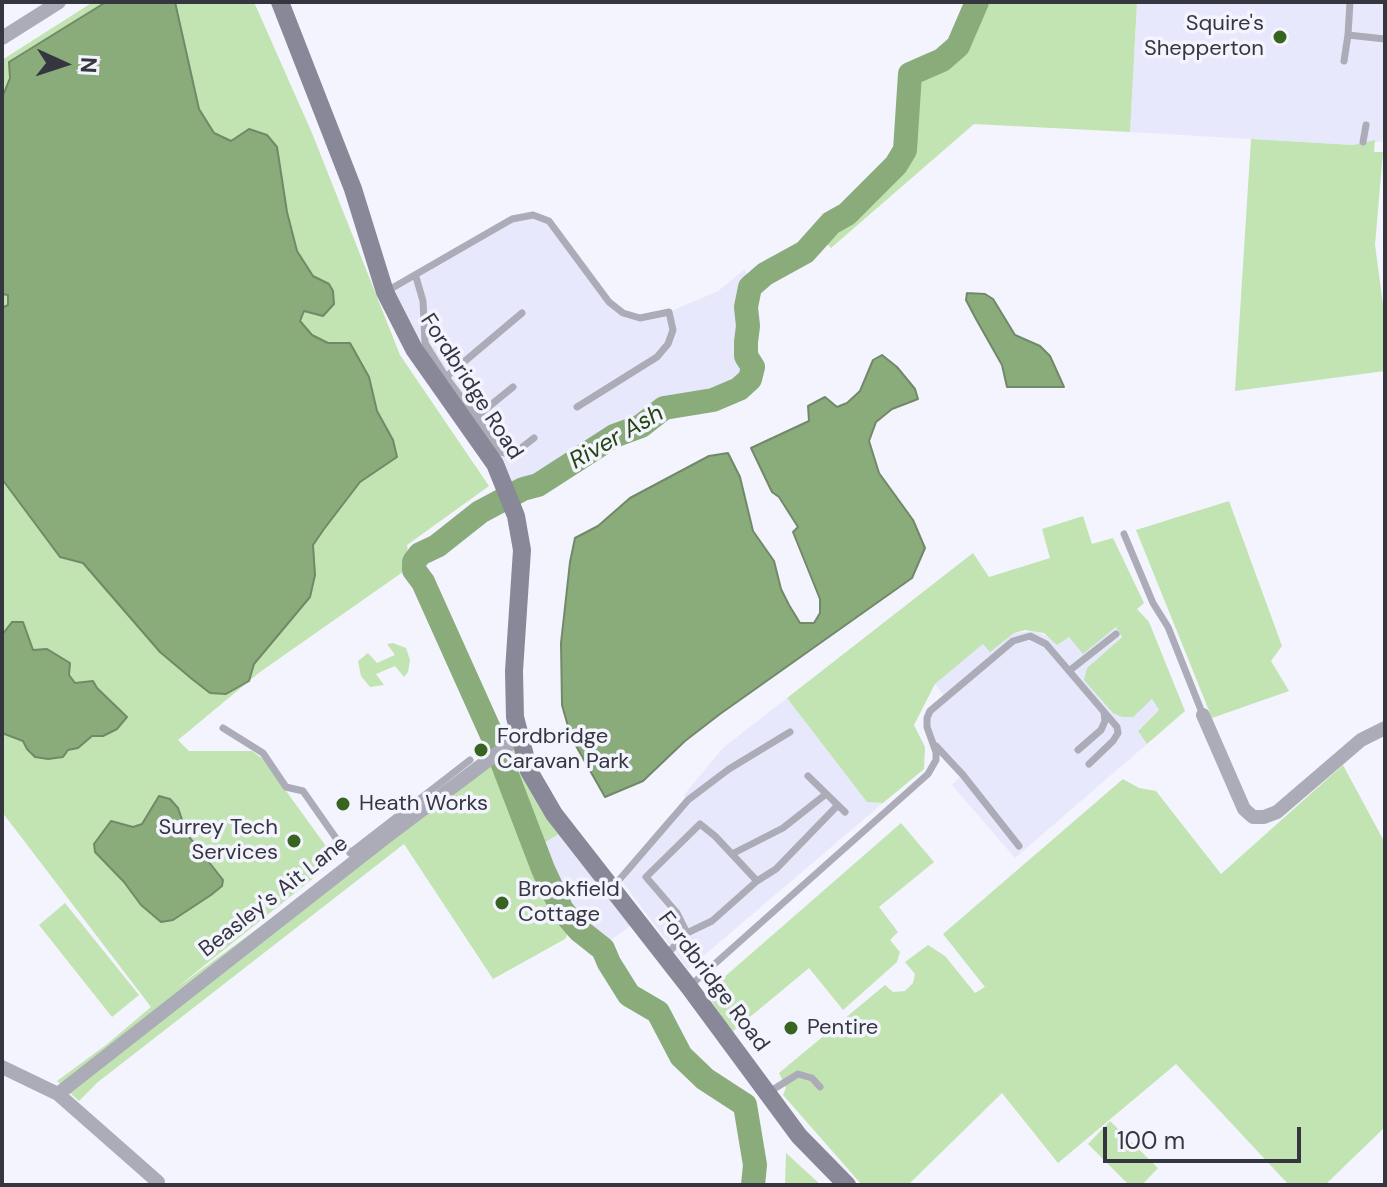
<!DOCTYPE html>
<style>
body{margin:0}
#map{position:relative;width:1387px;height:1187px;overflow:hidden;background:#f4f4fe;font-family:"DM Sans",sans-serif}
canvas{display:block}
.frame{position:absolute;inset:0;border:4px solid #363640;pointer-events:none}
.north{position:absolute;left:24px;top:24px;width:80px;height:80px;-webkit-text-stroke:6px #f4f4fe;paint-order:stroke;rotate:93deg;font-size:22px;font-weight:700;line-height:32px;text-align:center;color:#363640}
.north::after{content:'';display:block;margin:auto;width:28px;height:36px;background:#363640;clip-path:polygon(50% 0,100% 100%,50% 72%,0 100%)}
.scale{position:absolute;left:1103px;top:1127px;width:198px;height:36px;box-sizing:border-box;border:4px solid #363640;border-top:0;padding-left:10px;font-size:24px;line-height:28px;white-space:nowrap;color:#363640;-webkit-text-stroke:6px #f4f4fe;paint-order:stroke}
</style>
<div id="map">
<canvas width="1387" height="1187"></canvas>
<div class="frame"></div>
<div class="north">N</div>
<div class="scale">100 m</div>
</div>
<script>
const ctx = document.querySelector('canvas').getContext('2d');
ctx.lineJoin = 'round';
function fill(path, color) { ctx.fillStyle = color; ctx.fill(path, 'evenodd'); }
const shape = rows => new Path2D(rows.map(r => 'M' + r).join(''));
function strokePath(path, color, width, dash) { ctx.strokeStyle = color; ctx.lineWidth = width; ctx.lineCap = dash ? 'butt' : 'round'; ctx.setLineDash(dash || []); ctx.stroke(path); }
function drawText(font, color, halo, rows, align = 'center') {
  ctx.font = font + ' "DM Sans",sans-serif'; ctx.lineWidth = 7; ctx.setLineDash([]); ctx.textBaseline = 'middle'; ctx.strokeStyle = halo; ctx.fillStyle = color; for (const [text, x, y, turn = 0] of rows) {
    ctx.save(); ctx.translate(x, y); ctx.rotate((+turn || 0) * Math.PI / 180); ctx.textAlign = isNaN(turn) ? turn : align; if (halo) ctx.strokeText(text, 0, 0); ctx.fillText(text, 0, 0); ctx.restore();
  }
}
const built = shape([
 [1137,2,1385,2,1385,141,1353,145,1130,132],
 [533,215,549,221,609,302,640,318,669,312,718,291,745,269,750,287,746,307,746,356,753,367,750,379,739,389,713,400,664,408,641,426,614,436,538,485,509,496,385,292,512,219],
 [1116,626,1122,636,1087,668,1133,716,1152,699,1159,710,1138,730,1147,744,1015,858,952,785,962,775,934,745,927,727,930,711,945,697,935,684,983,644,1014,633,1036,631,1054,640],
 [787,698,867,801,883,803,688,969,623,883,635,862,688,801,684,795,723,748],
 [562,832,633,924,608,942,565,904,541,845]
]);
const green = shape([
 [93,2,254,2,312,133,400,355,489,486,407,545,410,567,260,672,178,740,189,751,252,751,263,759,336,860,175,989,512,742,562,832,541,845,565,904,578,915,565,939,493,979,404,844,98,1082,79,1101,57,1081,106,1045,151,1007,2,812,2,60],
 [977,2,1137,2,1130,132,974,124,831,248,819,236,831,223,847,214,896,165,905,150,910,74,942,60,958,46],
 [1251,139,1353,145,1375,140,1374,152,1383,152,1375,245,1385,319,1385,371,1235,391],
 [1229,501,1282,646,1271,661,1289,691,1212,718,1136,530],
 [1083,516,1092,544,1113,538,1144,603,1137,609,1149,622,1185,711,1147,744,1138,731,1159,710,1152,699,1133,717,1122,717,1113,713,1084,680,1087,668,1122,637,1116,627,1083,654,1069,637,1057,645,1044,633,1025,630,1014,633,990,652,983,644,935,684,914,725,925,747,924,769,883,803,867,802,787,698,973,553,989,577,1050,558,1042,529],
 [393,643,406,648,410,660,408,672,404,677,395,666,376,674,384,685,370,687,361,676,358,661,368,653,377,663,395,655,387,644],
 [1343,765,1385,843,1385,1127,1325,1185,1289,1185,1176,1064,1058,1163,1002,1093,908,1185,862,1185,783,1095,786,1088,779,1073,885,985,893,992,905,991,913,983,915,974,905,962,928,945,945,956,975,993,985,987,943,934,1123,779,1139,788,1156,791,1221,874],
 [901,823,934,862,879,907,898,932,890,940,900,952,897,962,843,1010,809,968,732,1032,706,993],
 [65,903,139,995,112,1017,39,925],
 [1110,1121,1158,1168,1142,1185,1129,1185,1088,1144],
 [786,1153,821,1185,785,1185]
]);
const water = shape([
 [106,2,175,2,199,109,214,133,231,141,249,129,267,135,277,147,287,212,297,251,313,276,329,284,333,291,334,304,323,316,304,311,300,321,312,335,328,343,350,343,369,377,377,411,393,440,397,457,360,482,324,529,313,545,315,575,310,597,254,664,249,681,226,694,210,693,192,679,160,652,83,563,60,557,2,479,2,308,8,305,8,295,2,294,2,98,10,78,9,62,106,2],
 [967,293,985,294,993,299,1015,335,1040,346,1050,356,1064,387,1007,387,1002,365,976,319,966,300,967,293],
 [882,355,897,367,915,389,918,399,892,409,876,422,869,441,879,473,913,520,925,548,912,578,720,714,685,741,643,781,605,797,571,737,562,705,561,643,570,562,575,538,598,526,630,498,709,456,728,453,740,477,753,531,774,561,781,589,789,605,800,623,814,623,820,613,820,599,793,532,798,527,779,497,772,492,751,448,809,421,808,406,825,397,837,407,847,403,860,391,873,360,882,355],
 [12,622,23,622,33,650,47,649,70,663,69,675,75,683,93,681,97,688,127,717,117,729,103,736,92,736,78,748,68,750,63,757,48,759,35,757,27,749,23,741,2,733,2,635,12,622],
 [159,796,170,799,178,808,187,834,223,880,222,886,211,895,173,920,161,922,141,905,124,882,95,852,94,844,111,821,133,827,142,824,159,796]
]);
const river = shape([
 [495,742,423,582,414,570,414,562,420,554,437,546,480,512,523,489,538,485,614,436,641,426,664,408,713,400,739,389,750,379,753,367,746,356,746,342,748,326,746,307,750,287,765,274,805,252,831,223,847,214,896,165,905,150,910,74,942,60,958,46,977,2],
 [502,762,543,869,562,910,579,930,603,949,609,963,629,995,658,1012,681,1056,705,1079,745,1105,755,1165,753,1185]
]);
const lane = shape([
 [1350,2,1348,35,1385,39],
 [1344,61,1348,35],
 [1363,142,1366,125],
 [416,277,423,301,425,343,446,377,476,417,513,387],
 [387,291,512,219,533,215,549,221,609,302,623,313,640,318,669,312,673,330,668,344,657,357,577,407],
 [446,377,522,313],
 [473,420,476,417,501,452,512,455,534,438],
 [1124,534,1153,603,1168,627,1203,715],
 [1069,671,1116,634],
 [223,728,263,753,286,787,303,791,338,841,343,843,350,853,470,760],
 [936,746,963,775,1019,846],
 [1078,750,1101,730,1105,721,1104,712],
 [808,776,845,812],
 [732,854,783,828,826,794],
 [613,887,688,800,729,769,790,732],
 [687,933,677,913,646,877,700,824,715,836,757,881],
 [666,955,687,933,712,921,757,881,776,869,838,805],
 [691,985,928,774,936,760,936,752,927,727,927,718,930,711,1013,641,1030,636,1046,644,1117,727,1118,733,1113,741,1089,764],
 [769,1092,798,1074,812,1078,820,1087]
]);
const street = shape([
 [2,38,59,2],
 [1203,715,1244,809,1253,817,1264,817,1277,812,1361,740,1385,728],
 [2,1067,58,1094,158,1182],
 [58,1094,386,837,519,737]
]);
const secondary = shape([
 [280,2,353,189,385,292,414,349,495,464,516,516,522,550,514,671,515,717,529,771,554,814,689,987,799,1136,847,1185]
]);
const markers = [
 [1280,37,8,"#386321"],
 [481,750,8,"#386321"],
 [343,804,8,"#386321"],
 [294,841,8,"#386321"],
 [502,903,8,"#386321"],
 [791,1028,8,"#386321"]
];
const poiNames = [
 ["Squire's",1264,24,"right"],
 ["Shepperton",1264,49,"right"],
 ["Fordbridge",497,737],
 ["Caravan Park",497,762],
 ["Heath Works",359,804],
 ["Surrey Tech",278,828,"right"],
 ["Services",278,853,"right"],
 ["Brookfield",518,890],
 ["Cottage",518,915],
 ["Pentire",807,1028]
];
const streetNames = [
 ["Fordbridge Road",471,387,57],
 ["Beasley's Ait Lane",274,897,-38],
 ["Fordbridge Road",713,982,53]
];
const waterNames = [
 ["River Ash",617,438,-30]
];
fill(built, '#e8e8fc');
fill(green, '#c1e4b2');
fill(water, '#8aac7b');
strokePath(water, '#718969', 2);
strokePath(river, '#8aac7b', 24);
strokePath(lane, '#abacb7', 7);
strokePath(street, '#abacb7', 14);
strokePath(secondary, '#888898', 18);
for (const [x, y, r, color] of markers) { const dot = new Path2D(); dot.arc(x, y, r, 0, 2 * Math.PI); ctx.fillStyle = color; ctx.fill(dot); strokePath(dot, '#f4f4fe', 3); }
drawText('22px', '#363640', '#f4f4fe', poiNames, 'left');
drawText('22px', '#363640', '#f4f4fe', streetNames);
drawText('italic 24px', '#244511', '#f4f4fe', waterNames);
</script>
